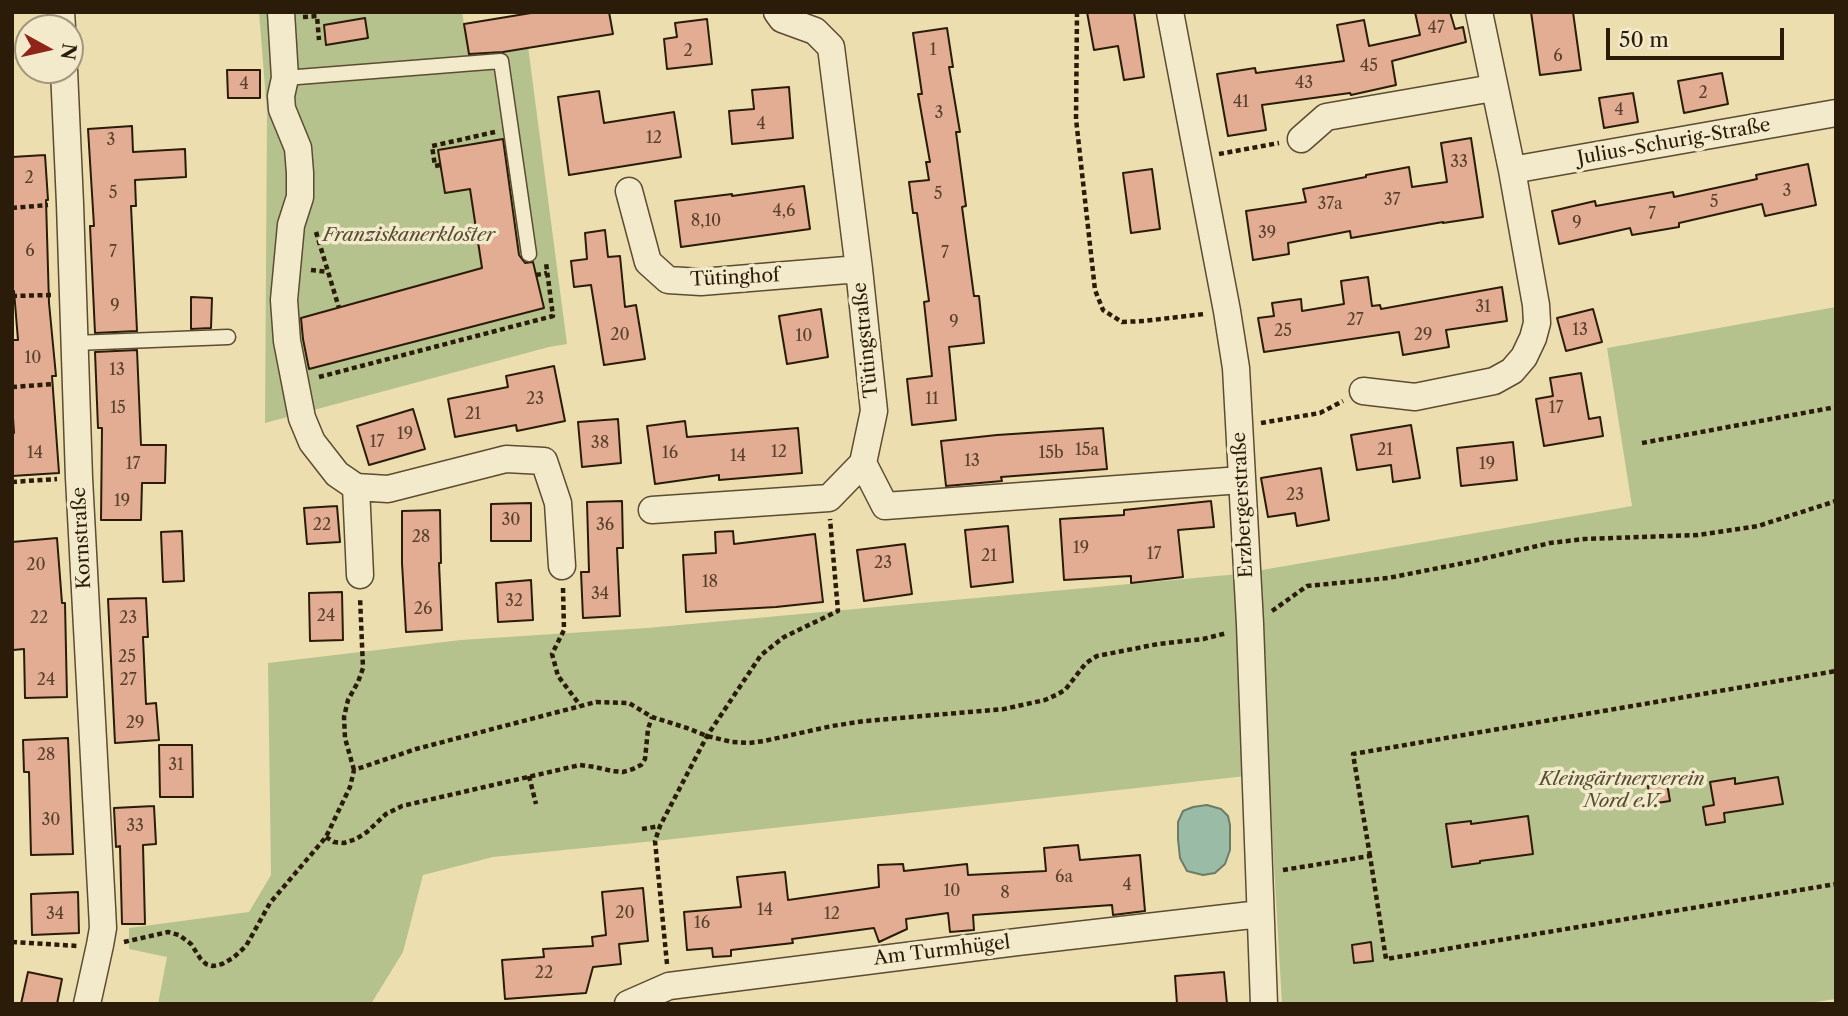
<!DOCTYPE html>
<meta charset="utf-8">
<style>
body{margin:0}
#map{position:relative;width:1848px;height:1016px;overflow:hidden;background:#eddeb0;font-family:"Libre Caslon Text",serif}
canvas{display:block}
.frame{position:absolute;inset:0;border:14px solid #2a1c08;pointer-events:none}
.north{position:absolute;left:14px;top:14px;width:70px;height:70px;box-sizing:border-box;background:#f3eacc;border:2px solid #a3987e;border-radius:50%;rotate:98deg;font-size:19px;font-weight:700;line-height:28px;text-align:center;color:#2a1c08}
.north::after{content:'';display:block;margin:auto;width:24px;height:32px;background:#8f2418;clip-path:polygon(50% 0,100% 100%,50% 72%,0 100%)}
.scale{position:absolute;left:1606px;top:28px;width:178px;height:32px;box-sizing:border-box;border:4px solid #2a1c08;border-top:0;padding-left:9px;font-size:21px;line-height:24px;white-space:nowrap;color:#2a1c08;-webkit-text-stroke:5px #f3eacc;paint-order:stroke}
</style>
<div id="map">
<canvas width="1848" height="1016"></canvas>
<div class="frame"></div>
<div class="north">N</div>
<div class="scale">50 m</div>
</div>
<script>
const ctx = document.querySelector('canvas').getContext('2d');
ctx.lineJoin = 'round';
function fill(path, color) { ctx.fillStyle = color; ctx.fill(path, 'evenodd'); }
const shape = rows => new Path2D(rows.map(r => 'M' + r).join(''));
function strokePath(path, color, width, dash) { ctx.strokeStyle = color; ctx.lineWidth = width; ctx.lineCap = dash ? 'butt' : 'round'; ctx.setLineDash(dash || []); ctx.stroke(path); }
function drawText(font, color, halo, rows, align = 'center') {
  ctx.font = font + ' "Libre Caslon Text",serif'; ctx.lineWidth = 7; ctx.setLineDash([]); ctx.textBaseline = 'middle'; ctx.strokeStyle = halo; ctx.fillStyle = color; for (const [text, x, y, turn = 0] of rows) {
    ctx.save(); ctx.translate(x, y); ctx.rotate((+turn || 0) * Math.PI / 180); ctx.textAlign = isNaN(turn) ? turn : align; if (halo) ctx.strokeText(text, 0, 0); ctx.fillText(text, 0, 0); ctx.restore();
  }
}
const green = shape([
 [259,12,462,12,467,41,526,31,567,344,549,347,265,423,267,112],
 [1836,307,1836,999,1802,1004,1282,1004,1261,640,1246,776,655,841,493,857,423,875,403,952,371,1004,158,1004,167,957,129,949,129,928,249,912,271,875,268,663,461,640,647,628,1239,574,1632,506,1607,348]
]);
const water = shape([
 [1207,805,1221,809,1228,816,1230,825,1230,850,1225,864,1215,873,1203,875,1187,871,1180,858,1178,839,1178,822,1183,811,1193,807,1207,805]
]);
const building = shape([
 [537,12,609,12,613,34,503,52,469,54,464,24,537,12],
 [1087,12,1134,12,1144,77,1124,80,1118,46,1094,50,1087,12],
 [1415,12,1450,12,1455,29,1463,27,1466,42,1392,61,1396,85,1351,95,1350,93,1262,105,1266,130,1228,136,1217,74,1255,68,1256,73,1344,61,1337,25,1364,20,1369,46,1420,35,1415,12],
 [1531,12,1573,12,1581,70,1540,75,1531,12],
 [365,18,368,38,326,45,324,25,365,18],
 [707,19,712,64,667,69,664,39,677,37,675,23,707,19],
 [947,28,953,67,949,67,960,132,956,132,966,206,962,207,974,296,979,296,984,343,949,347,956,420,912,425,907,379,932,376,924,302,929,301,917,213,913,213,909,182,929,180,926,162,930,162,918,94,922,94,913,33,947,28],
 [227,70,260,70,260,98,228,98,227,70],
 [1722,73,1728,104,1684,113,1678,81,1722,73],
 [789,87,793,138,732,144,729,111,754,109,752,90,789,87],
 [599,91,604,123,674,112,681,157,569,175,558,97,599,91],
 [1633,93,1638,122,1604,128,1599,98,1633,93],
 [132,126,133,152,185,149,186,177,135,180,136,206,131,206,137,331,95,333,90,226,94,226,88,129,132,126],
 [1471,138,1483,217,1443,223,1443,222,1351,238,1350,231,1288,243,1289,254,1253,260,1246,211,1306,202,1303,189,1366,177,1366,175,1409,167,1412,187,1447,182,1441,143,1471,138],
 [503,139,519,255,525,263,533,262,544,308,309,369,303,339,301,318,482,268,470,189,445,193,438,150,503,139],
 [45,155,48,200,46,200,49,303,56,376,52,376,59,473,12,476,12,433,14,433,12,403,12,340,18,340,14,291,12,291,12,157,45,155],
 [1808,164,1816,205,1765,216,1762,204,1679,223,1679,227,1632,235,1630,228,1559,244,1552,211,1595,201,1596,206,1673,192,1674,197,1757,179,1756,175,1808,164],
 [1152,169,1160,229,1131,233,1123,173,1152,169],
 [804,186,810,229,681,247,675,201,732,194,732,196,804,186],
 [605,230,608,257,620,256,625,307,636,305,645,359,604,365,591,285,574,287,571,261,587,259,585,233,605,230],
 [1368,277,1372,306,1380,305,1381,309,1502,287,1507,321,1446,330,1449,347,1403,355,1399,332,1264,352,1258,318,1274,316,1272,303,1301,299,1302,311,1344,304,1341,281,1368,277],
 [191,297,212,298,211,328,191,329,191,297],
 [821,309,828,357,787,364,779,316,821,309],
 [1593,309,1602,342,1566,351,1557,318,1593,309],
 [137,350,141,445,166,445,165,483,142,483,141,520,101,520,102,428,98,428,95,352,137,350],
 [554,366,565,421,517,431,516,425,455,437,448,399,508,387,506,376,554,366],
 [1581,373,1589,419,1600,417,1603,436,1544,446,1536,399,1553,396,1550,378,1581,373],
 [413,409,425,449,369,465,357,426,413,409],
 [618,419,621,463,582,467,578,422,618,419],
 [685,421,687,437,798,428,802,473,719,480,719,475,655,484,647,426,685,421],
 [1411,425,1420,478,1393,482,1391,465,1357,470,1351,435,1411,425],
 [1103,428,1107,469,1001,477,1002,481,946,486,941,441,997,435,1103,428],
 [1513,442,1517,480,1461,486,1457,448,1513,442],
 [1321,468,1329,520,1297,526,1295,513,1268,517,1261,478,1321,468],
 [622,501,623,548,617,548,620,616,583,618,581,572,589,572,587,502,622,501],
 [1211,501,1214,527,1178,530,1183,577,1131,583,1131,576,1064,580,1060,519,1124,515,1124,510,1211,501],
 [531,503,531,541,491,541,491,504,531,503],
 [337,506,340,542,307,544,304,508,337,506],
 [440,510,441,563,439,563,442,630,406,632,402,563,402,511,440,510],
 [1008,526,1013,582,971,587,965,530,1008,526],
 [182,531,184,581,163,582,161,532,182,531],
 [733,531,734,544,815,534,823,602,776,607,686,612,683,555,716,553,715,532,733,531],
 [57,538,62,603,65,603,67,697,25,698,24,649,13,650,12,542,57,538],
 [905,544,912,594,864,601,857,550,905,544],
 [531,580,533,620,498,622,496,583,531,580],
 [342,592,343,640,310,641,309,593,342,592],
 [146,598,148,637,143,637,146,704,156,703,159,740,115,743,108,599,146,598],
 [68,738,73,854,31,855,29,772,24,772,23,740,68,738],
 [159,745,192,745,193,797,160,797,159,745],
 [1778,777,1783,804,1724,813,1725,822,1706,825,1703,807,1714,805,1710,782,1735,778,1735,784,1778,777],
 [1667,783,1670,801,1650,804,1648,786,1667,783],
 [154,806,156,844,143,845,145,924,122,924,120,846,116,847,114,808,154,806],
 [1528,816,1533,854,1480,861,1480,863,1452,867,1446,824,1471,821,1471,824,1528,816],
 [1078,845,1080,860,1140,855,1145,911,1113,915,1112,905,973,915,974,930,950,932,948,913,906,919,907,929,879,942,874,928,792,939,793,943,731,950,731,956,713,957,712,948,687,950,684,912,741,907,737,877,785,872,788,900,879,887,878,865,903,864,904,871,967,864,968,875,1046,871,1044,848,1078,845],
 [643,888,648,941,619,944,621,964,593,967,586,993,505,999,502,960,544,957,543,949,593,946,592,937,606,935,602,892,643,888],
 [78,892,79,933,32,935,31,894,78,892],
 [1371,942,1373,961,1354,963,1352,945,1371,942],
 [28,972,62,979,57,1004,21,1004,28,972],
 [1224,972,1227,1004,1177,1004,1175,976,1224,972]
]);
const path = shape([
 [1077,12,1076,119,1095,290,1103,310,1122,322,1144,321,1204,314],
 [303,17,317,16,319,40],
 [1219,154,1279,143],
 [440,165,435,166,432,146,495,132],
 [12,208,48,205],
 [316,232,339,308],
 [311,270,328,272],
 [536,275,547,273],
 [12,296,52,295],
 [319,377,553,316,546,263],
 [12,387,54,384],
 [1261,423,1320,413,1343,401],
 [1642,443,1836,407],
 [12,482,57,479],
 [563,588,564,630,552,654,558,676,580,705],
 [1272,611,1307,586,1388,578,1469,562,1550,543,1584,539,1698,535,1758,526,1836,501],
 [354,770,345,738,344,717,348,700,358,682,363,668,360,597],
 [529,776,536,804],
 [642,829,660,826],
 [326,837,334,842,344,843,356,839,367,832,386,814,402,806,580,765,595,767,612,771,623,772,633,769,641,765,645,759,648,729,652,717],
 [1370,856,1353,754,1836,671],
 [1283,870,1370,856,1386,959,1836,884],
 [12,942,78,946],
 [124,942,168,932,179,935,191,944,200,958,206,964,213,966,222,964,233,958,246,946,270,903,326,837,350,787,354,770,416,749,596,702,629,703,652,717,687,728,707,736,732,742,749,743,764,741,832,726,865,721,1004,709,1045,700,1056,695,1065,690,1086,663,1097,656,1158,644,1203,639,1227,633],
 [667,964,655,841,660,826,707,736,761,655,784,637,838,611,830,519]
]);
const service = shape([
 [285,78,501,61,529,254],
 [75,343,228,337]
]);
const minor = shape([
 [61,12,62,28],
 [281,12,285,78,281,96,282,109,298,148,300,173,300,197,291,225,284,300,287,341,302,418,312,442,337,474,356,487,388,489,506,459,544,461,558,503,562,566],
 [777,12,782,19,815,31,831,47,859,269,874,411,863,463,885,506,1241,480],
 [1170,12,1227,311,1236,368,1250,624,1264,1004],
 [64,70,70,204,79,478,102,908,103,928,100,945,87,1004],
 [1301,139,1326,117,1493,88],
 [1512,170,1836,113],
 [629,191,648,262,668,280,701,282,859,269],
 [1363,391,1415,397,1494,381,1512,371,1524,357,1533,338,1537,323,1536,305,1512,170,1479,12],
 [356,487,360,575],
 [652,510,829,498,863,463],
 [628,1004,669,986,1017,942,1260,914]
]);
const numberNames = [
 ["47",1436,28],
 ["1",933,50],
 ["2",688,51],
 ["6",1558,56],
 ["45",1369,66],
 ["43",1304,83],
 ["4",244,84],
 ["2",1703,93],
 ["41",1241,102],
 ["4",1619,110],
 ["3",939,113],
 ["4",761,124],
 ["12",654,138],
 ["3",111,140],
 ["33",1459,162],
 ["2",29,178],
 ["3",1787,191],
 ["5",113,193],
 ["5",938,194],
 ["37",1392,200],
 ["5",1714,202],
 ["37a",1330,204],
 ["4,6",784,211],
 ["7",1652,214],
 ["8,10",706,221],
 ["9",1577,223],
 ["39",1267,233],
 ["6",30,251],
 ["7",113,252],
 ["7",945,253],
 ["9",115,306],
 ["31",1483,307],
 ["27",1355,320],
 ["9",954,322],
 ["13",1580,330],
 ["25",1283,331],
 ["20",620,335],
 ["29",1423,335],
 ["10",804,336],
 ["10",33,358],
 ["13",117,370],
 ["23",535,399],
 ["11",932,399],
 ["15",118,408],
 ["17",1556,408],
 ["21",473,414],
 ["19",405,434],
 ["17",377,442],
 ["38",600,443],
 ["15a",1087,450],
 ["21",1385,450],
 ["12",779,452],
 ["14",35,453],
 ["16",670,453],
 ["15b",1051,453],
 ["14",738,456],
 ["13",972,461],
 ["17",133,464],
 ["19",1487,464],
 ["23",1295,495],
 ["19",122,501],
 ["30",511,520],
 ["22",322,525],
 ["36",605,525],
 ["28",421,537],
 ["19",1081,548],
 ["17",1154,554],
 ["21",989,556],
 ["23",883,563],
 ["20",36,565],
 ["18",710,582],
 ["34",600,594],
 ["32",514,601],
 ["26",423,609],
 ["24",326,616],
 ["22",39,618],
 ["23",128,618],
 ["25",127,657],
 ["24",46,680],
 ["27",128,680],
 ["29",135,723],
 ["28",46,755],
 ["31",176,765],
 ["30",51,820],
 ["33",135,826],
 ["6a",1064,877],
 ["4",1127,885],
 ["10",952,891],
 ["8",1005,893],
 ["14",765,910],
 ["20",625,913],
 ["34",55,914],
 ["12",832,914],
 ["16",702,923],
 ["22",544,973]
];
const streetNames = [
 ["Julius-Schurig-Straße",1674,142,-10],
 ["Tütinghof",735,278,-3],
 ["Tütingstraße",866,340,-96],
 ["Erzbergerstraße",1243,505,-93],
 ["Kornstraße",82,538,-93],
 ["Am Turmhügel",942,951,-7]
];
const parkNames = [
 ["Franziskanerkloster",409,236],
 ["Kleingärtnerverein",1622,780],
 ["Nord e.V.",1622,802]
];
fill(green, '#b5c28d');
fill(water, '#9abca7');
strokePath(water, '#6d7c67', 2);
fill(building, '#e2ad93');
strokePath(building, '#2a1c08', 2);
strokePath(service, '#5b4c32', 17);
strokePath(minor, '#5b4c32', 29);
strokePath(path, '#2a1c08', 4.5, [5, 3.5]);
strokePath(service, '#f3eacc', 14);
strokePath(minor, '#f3eacc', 26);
drawText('16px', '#58402b', null, numberNames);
drawText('19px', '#2a1c08', '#f3eacc', streetNames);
drawText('italic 19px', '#544e30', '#f3eacc', parkNames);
</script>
